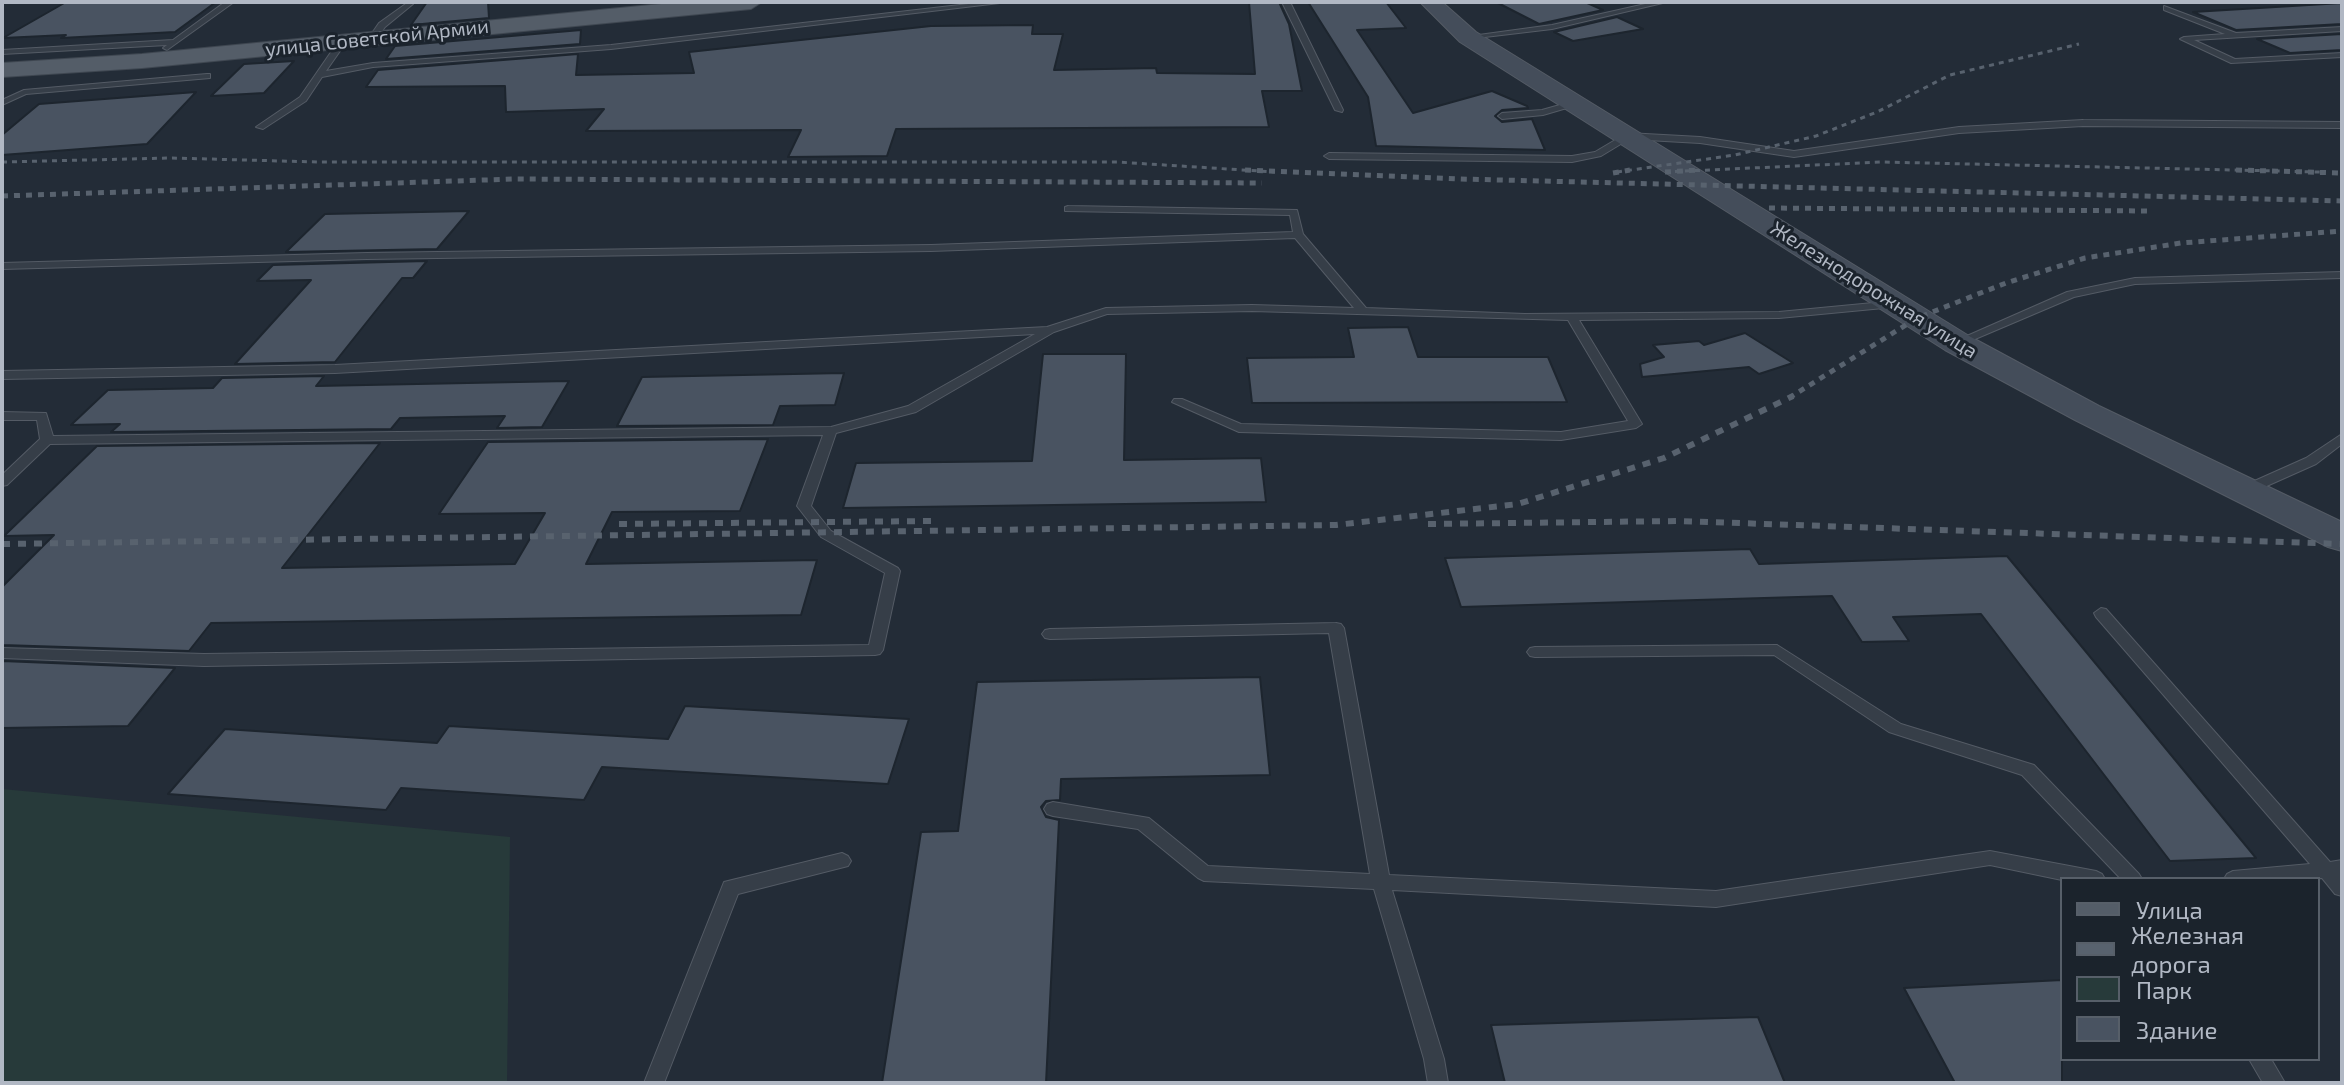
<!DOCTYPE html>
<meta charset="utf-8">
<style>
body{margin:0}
#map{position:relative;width:2344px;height:1085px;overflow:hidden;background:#232c37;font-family:"Exo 2",sans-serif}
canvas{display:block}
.frame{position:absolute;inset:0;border:4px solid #b1b8c4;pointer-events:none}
.legend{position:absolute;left:2060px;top:877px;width:260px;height:184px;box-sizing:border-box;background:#1b232c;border:2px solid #575f69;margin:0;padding:10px 14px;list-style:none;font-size:24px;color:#b1b8c4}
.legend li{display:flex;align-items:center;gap:16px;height:40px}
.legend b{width:40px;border:2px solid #575f69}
</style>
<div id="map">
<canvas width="2344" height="1085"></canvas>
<div class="frame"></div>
<ul class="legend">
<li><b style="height:10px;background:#545d68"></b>Улица</li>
<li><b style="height:10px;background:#58626e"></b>Железная дорога</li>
<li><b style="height:22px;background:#273a3a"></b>Парк</li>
<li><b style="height:22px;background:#495361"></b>Здание</li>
</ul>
</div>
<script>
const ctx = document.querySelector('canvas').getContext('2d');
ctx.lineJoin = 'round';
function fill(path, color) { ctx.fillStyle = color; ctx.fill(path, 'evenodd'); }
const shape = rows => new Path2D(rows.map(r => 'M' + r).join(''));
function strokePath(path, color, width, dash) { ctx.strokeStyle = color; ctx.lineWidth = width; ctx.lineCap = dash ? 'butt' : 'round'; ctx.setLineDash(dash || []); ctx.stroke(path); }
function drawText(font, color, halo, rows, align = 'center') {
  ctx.font = font + ' "Exo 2",sans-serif'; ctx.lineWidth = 6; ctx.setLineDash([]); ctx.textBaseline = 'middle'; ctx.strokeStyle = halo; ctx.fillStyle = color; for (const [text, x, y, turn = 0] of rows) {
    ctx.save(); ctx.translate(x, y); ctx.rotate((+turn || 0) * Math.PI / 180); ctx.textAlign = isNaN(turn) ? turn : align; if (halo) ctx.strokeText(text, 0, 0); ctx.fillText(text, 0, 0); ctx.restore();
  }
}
const green = shape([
 [2,789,510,837,507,1083,2,1083]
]);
const building = shape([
 [66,2,216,2,175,32,61,38,66,35,3,38,66,2],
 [427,2,488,2,489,18,411,25,427,2],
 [1249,2,1279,2,1289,24,1302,91,1262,91,1269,127,896,129,887,156,788,157,801,130,586,131,604,109,506,112,505,86,366,87,378,70,578,54,576,75,694,73,689,52,931,26,1033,25,1032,34,1063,34,1054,70,1156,68,1157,73,1255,74,1249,2],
 [1308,2,1386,2,1406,28,1357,30,1413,113,1492,91,1527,106,1528,108,1502,110,1495,116,1502,122,1532,119,1545,150,1376,146,1368,97,1308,2],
 [1496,2,1585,2,1603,10,1539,24,1496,2],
 [2342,3,2342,24,2236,30,2193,12,2342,3],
 [1617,17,1643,29,1573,41,1554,32,1617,17],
 [581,30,580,44,386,59,395,46,581,30],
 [2342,34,2342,50,2290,53,2257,39,2342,34],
 [294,61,264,93,211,96,244,64,294,61],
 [196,92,147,144,2,155,2,135,39,104,196,92],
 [469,211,437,249,286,252,325,214,469,211],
 [427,261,413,278,402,278,335,362,235,364,311,280,257,281,273,265,427,261],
 [1408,327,1418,357,1548,357,1567,402,1252,403,1247,358,1354,357,1348,328,1408,327],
 [1745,333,1793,363,1759,374,1749,367,1642,377,1640,364,1664,357,1653,345,1699,341,1704,345,1745,333],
 [1043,354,1126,354,1124,460,1261,458,1266,502,843,508,856,463,1032,461,1043,354],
 [844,373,835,405,780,406,773,425,617,426,642,377,844,373],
 [324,376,316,386,569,381,542,427,497,428,505,416,400,418,391,429,111,432,120,424,71,425,108,390,213,388,222,378,324,376],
 [768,439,740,511,612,512,586,564,817,560,801,615,211,623,189,651,2,645,2,587,54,535,4,536,97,446,380,443,282,568,515,564,545,513,439,514,488,442,768,439],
 [1750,549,1759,564,2007,556,2256,858,2170,861,1981,614,1893,617,1909,641,1862,642,1832,596,1461,607,1445,558,1750,549],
 [2,661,175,668,128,726,2,728,2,661],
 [1260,677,1270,775,1061,779,1060,800,1046,801,1041,807,1046,817,1059,820,1046,1083,882,1083,921,832,958,831,977,682,1260,677],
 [685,706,909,719,888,784,602,767,584,800,401,788,386,810,168,794,225,729,437,743,449,726,668,739,685,706],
 [2062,980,2062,1083,1955,1083,1904,988,2062,980],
 [1758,1017,1785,1083,1505,1083,1491,1025,1758,1017]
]);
const lane = shape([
 [225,2,234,2,167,50,163,48,167,45,2,54,2,50,173,40,225,2],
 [986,2,1008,2,611,49,373,67,322,77,306,101,263,129,256,127,300,97,340,39,343,39,347,41,326,71,373,63,611,45,986,2],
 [1282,2,1290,2,1343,110,1342,112,1335,110,1282,2],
 [1654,2,1667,2,1552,29,1468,39,1464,37,1552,25,1654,2],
 [407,3,413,4,385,27,375,41,369,41,368,39,379,23,407,3],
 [2164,6,2236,33,2342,27,2342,31,2194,40,2235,59,2342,53,2342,57,2231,63,2180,39,2184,37,2225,34,2164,10,2164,6],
 [207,74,210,74,210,78,26,94,2,105,2,100,24,90,207,74],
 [1574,101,1578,103,1577,105,1543,115,1502,119,1498,116,1502,113,1542,110,1574,101],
 [2083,120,2342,122,2342,128,2083,126,1959,133,1794,157,1700,143,1629,139,1601,156,1572,162,1329,159,1324,156,1329,153,1572,156,1595,152,1627,133,1700,137,1794,151,1959,127,2083,120],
 [1068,206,1297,210,1303,234,1366,308,1525,314,1779,312,1894,301,1899,304,1894,307,1779,318,1579,320,1642,424,1636,428,1561,440,1239,432,1172,402,1174,399,1182,399,1241,424,1561,432,1628,421,1568,320,1252,311,1107,314,1054,332,916,412,836,433,811,506,831,531,898,568,900,571,883,650,880,654,875,655,204,666,2,658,2,648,204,654,869,645,885,573,821,537,797,506,823,435,50,444,7,485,2,486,2,475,40,439,37,420,2,420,2,412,46,413,53,436,831,427,908,406,1035,334,335,373,2,379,2,371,335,365,1047,327,1106,308,1252,305,1354,308,1295,238,931,251,367,259,2,269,2,263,367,253,931,245,1293,232,1290,215,1065,211,1065,207,1068,206],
 [2342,272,2342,278,2135,284,2074,297,1961,345,1957,346,1951,343,2067,292,2135,278,2342,272],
 [2342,434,2342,444,2316,464,2251,493,2246,494,2239,490,2241,487,2306,458,2342,434],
 [2101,608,2106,609,2330,862,2342,860,2342,896,2335,894,2322,878,2224,879,2227,874,2233,871,2310,864,2096,617,2094,613,2101,608],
 [1336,623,1341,624,1344,628,1389,875,1716,891,1990,851,2096,871,2102,874,2105,879,2062,880,1990,865,1716,907,1392,890,1444,1059,1448,1083,1428,1083,1424,1059,1374,889,1204,881,1198,878,1138,829,1053,816,1047,814,1044,809,1047,804,1053,802,1149,818,1208,866,1370,874,1329,633,1050,639,1045,638,1042,634,1045,630,1050,629,1336,623],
 [1777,645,1901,724,2034,765,2139,874,2142,879,2121,879,2022,775,1889,732,1774,655,1535,657,1530,656,1527,652,1530,648,1535,647,1777,645],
 [842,853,848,856,851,861,848,866,738,894,664,1083,644,1083,724,882,842,853],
 [2249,1059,2271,1059,2285,1083,2263,1083,2249,1059]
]);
const secondary = shape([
 [1420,2,1442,2,1476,32,1969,336,2099,406,2342,522,2342,551,2328,547,2075,420,1945,350,1460,42,1420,2]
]);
const primary = shape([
 [682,2,762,2,751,9,142,68,2,77,2,63,142,54,682,2]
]);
const railFar2 = shape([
 [2,162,172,158,317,162,1117,162,1275,172],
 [1617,172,1735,155,1816,136,1877,112,1950,75,2079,44],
 [1665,172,1882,162,2320,172]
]);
const railFar1 = shape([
 [1245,170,1461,179,2342,201],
 [2236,170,2342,173],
 [1665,172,1698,170],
 [1613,173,1630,170],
 [2,196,515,179,1262,183],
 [1769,208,2147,211],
 [1789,398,1917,318,2006,283,2085,258,2181,243,2342,231]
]);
const rail = shape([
 [619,524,932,521],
 [1428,524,1680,521,2342,544],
 [2,544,1336,525,1518,504,1664,458,1793,396]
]);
const farStreetnames = [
 ["улица Советской Армии",377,38,-6],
 ["Железнодорожная улица",1874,290,32]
];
fill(green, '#273a3a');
fill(building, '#495361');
strokePath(building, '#1d252e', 2);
strokePath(lane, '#545b65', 2);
strokePath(secondary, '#545b65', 2);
strokePath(primary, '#3f4751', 2);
fill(lane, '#363e48');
fill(secondary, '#444d5a');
fill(primary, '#545d68');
strokePath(railFar2, '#58626e', 3, [5, 5]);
strokePath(railFar1, '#58626e', 5, [6, 6]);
strokePath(rail, '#58626e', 6, [8, 8]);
drawText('20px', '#b1b8c4', '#1b232c', farStreetnames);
</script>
